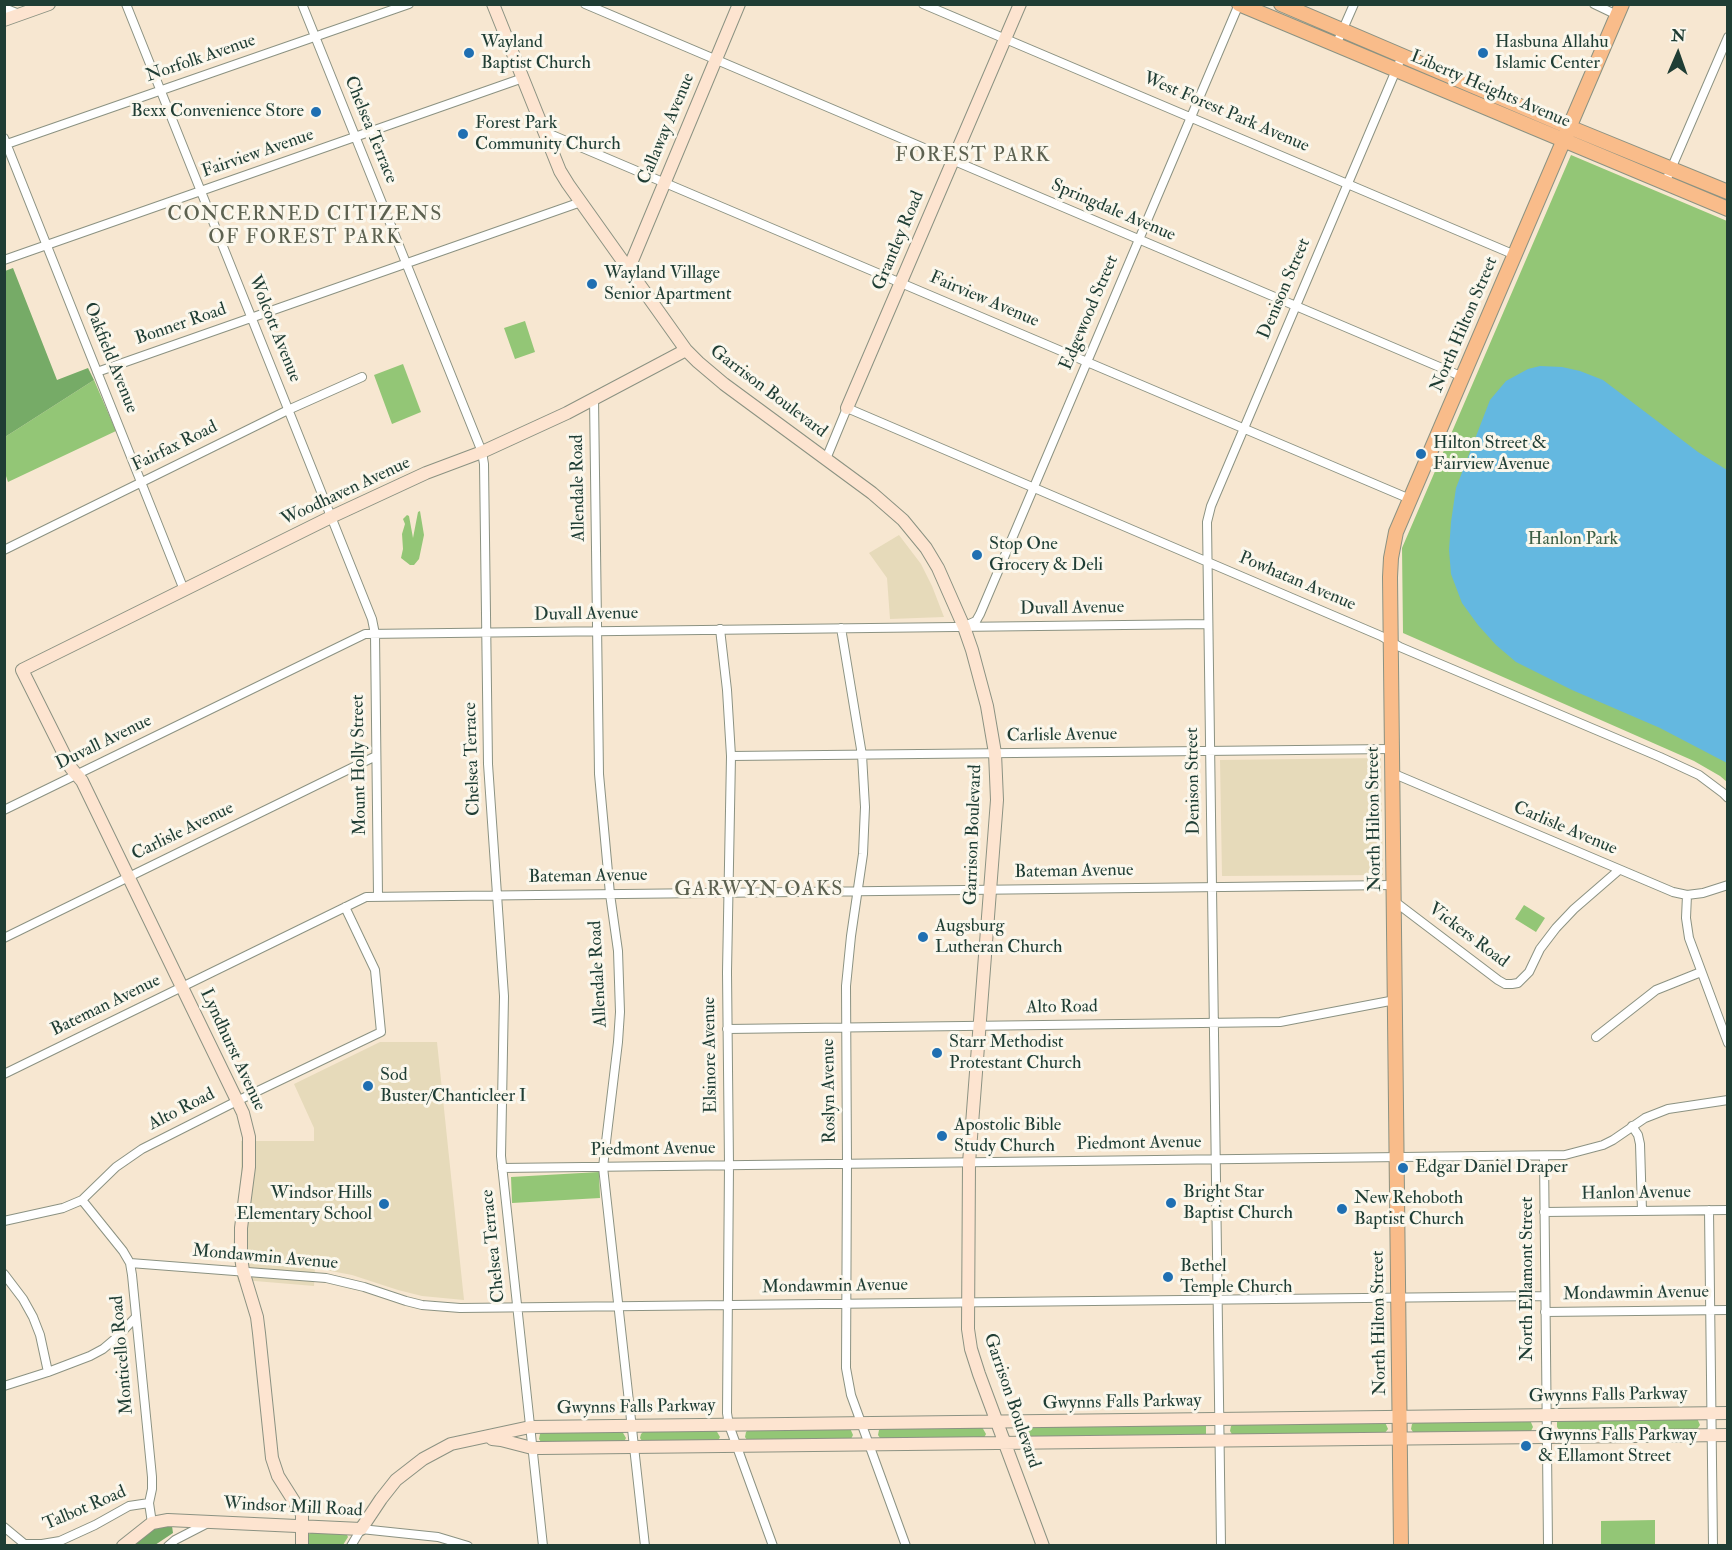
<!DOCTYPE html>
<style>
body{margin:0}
#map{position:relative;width:1732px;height:1550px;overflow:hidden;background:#f7e7d1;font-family:"IM FELL Double Pica",serif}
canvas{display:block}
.frame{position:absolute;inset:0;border:6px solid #1f3d34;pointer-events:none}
.north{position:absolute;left:1648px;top:24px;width:60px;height:60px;-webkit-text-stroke:4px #fbf7ec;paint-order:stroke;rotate:2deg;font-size:16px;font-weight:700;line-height:24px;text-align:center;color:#1f3d34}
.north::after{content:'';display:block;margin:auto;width:21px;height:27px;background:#1f3d34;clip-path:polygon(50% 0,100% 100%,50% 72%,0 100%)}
</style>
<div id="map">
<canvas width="1732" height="1550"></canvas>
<div class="frame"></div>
<div class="north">N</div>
</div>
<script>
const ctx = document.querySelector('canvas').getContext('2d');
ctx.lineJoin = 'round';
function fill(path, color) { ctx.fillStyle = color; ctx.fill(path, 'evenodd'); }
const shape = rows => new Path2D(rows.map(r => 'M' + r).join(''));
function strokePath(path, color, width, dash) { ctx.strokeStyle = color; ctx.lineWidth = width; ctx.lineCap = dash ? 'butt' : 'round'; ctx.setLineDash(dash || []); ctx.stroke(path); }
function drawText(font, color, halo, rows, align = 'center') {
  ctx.font = font + ' "IM FELL Double Pica",serif'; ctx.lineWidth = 6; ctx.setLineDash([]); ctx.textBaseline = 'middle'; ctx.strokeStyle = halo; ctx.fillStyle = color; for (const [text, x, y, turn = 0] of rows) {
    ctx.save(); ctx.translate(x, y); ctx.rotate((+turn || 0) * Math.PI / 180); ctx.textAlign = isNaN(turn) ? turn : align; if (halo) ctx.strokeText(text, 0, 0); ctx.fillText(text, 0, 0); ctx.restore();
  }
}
const built = shape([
 [899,535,921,564,932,586,944,617,890,619,887,578,869,553],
 [1381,758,1383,875,1222,876,1220,760],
 [380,1042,437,1042,464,1300,422,1296,398,1290,352,1275,315,1268,314,1286,255,1281,238,1282,233,1247,241,1173,241,1141,314,1141,314,1128,294,1084]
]);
const green = shape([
 [1571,155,1727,221,1727,782,1720,776,1694,761,1403,633,1402,548],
 [525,321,535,352,515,359,504,328],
 [403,364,421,412,392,424,374,375],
 [94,380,116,431,8,482,5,473,5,437],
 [420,511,424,535,419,559,414,565,410,565,401,558,403,549,402,534,405,524,403,519,407,515,409,516,413,538,418,512],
 [1524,905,1545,918,1536,932,1515,919],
 [599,1172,600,1198,512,1203,511,1177],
 [1697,1418,1700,1425,1696,1431,1560,1431,1557,1427,1557,1422,1560,1420],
 [1530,1420,1533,1427,1531,1431,1413,1432,1411,1429,1412,1424,1415,1422],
 [1385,1422,1388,1429,1384,1434,1233,1436,1230,1431,1231,1426,1234,1424],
 [1206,1424,1206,1434,1204,1437,1019,1437,1015,1429,1017,1425],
 [982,1427,986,1434,984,1438,880,1438,878,1435,879,1430,882,1428],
 [850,1428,853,1435,851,1439,747,1440,745,1437,746,1432,749,1429],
 [716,1430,720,1437,718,1441,642,1441,640,1438,641,1434,644,1431],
 [622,1431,626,1438,624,1442,541,1442,539,1439,540,1434,543,1432],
 [1655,1520,1655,1545,1601,1545,1601,1521],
 [312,1532,344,1534,347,1535,348,1537,343,1545,308,1546,308,1535]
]);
const forest = shape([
 [13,268,57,380,88,368,94,380,5,437,5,271],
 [168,1526,172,1526,173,1533,155,1545,132,1546,153,1528]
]);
const water = shape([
 [1540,366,1562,367,1580,371,1603,380,1698,452,1727,470,1727,763,1660,728,1572,690,1516,662,1496,645,1478,625,1462,603,1451,574,1449,550,1451,522,1456,488,1490,400,1506,381,1528,369]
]);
const street = shape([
 [126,4,372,619,375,634,378,896],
 [302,4,482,452,484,464,488,764,504,996,501,1156,543,1546],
 [585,4,1463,377],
 [923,4,1515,255],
 [1594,4,1617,15],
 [4,8,19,14],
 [1336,45,1354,4],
 [545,132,1410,499],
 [4,138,184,590],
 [4,145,409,4],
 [1665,183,1728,37],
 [4,260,523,78],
 [97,372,581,202],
 [594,398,599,774,610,894,618,951,620,1012,618,1042,603,1167,645,1546],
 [826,459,847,408,1381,636,1400,647,1660,757,1699,775,1723,793,1728,798],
 [4,550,288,410,362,377],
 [967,625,976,621,980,614,1239,4],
 [841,628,862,755,865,807,863,854,851,936,846,986,847,1164,846,1368,851,1395,906,1546],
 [720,629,727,690,731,756,727,972,729,1165,727,1413,729,1425,773,1546],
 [731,756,1392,749],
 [1392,773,1673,892,1687,895,1703,893,1728,885],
 [4,810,365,634,1208,624],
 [1687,895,1686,918,1689,938,1728,1043],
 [1394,901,1498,980,1505,984,1512,984,1518,983,1529,972,1540,949,1556,928,1574,909,1619,870],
 [4,938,376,756],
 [727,1029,1280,1022,1395,1000],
 [1596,1037,1656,990,1701,972],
 [4,1074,366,897,1394,885],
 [1632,1126,1638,1135,1640,1144,1642,1211],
 [1544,1156,1548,1546],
 [502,1168,1565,1155,1603,1145,1613,1140,1645,1118,1668,1109,1728,1100],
 [82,1200,123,1251,130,1263,132,1275,152,1477,152,1489,149,1503,152,1523],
 [1709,1210,1713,1546],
 [1544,1212,1728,1210],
 [4,1221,63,1208,82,1200,116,1167,142,1149,239,1100,381,1032,375,970,345,907],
 [130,1263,326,1278,364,1287,406,1301,422,1305,460,1308,1545,1296],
 [4,1274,23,1299,33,1317,40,1335,48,1372],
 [1545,1312,1728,1310],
 [4,1386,48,1372,90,1356,103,1349,116,1338,136,1317],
 [4,1527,27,1546],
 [25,1544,42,1544,60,1541,95,1525,129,1506,149,1503],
 [168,1546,175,1540,208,1523],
 [351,1546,361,1529,438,1537,468,1546],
 [1221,1546,1207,522,1211,506,1402,56]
]);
const secondary = shape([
 [493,4,560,171,568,184,686,350,698,362,724,384,872,493,903,520,926,548,938,568,964,627,972,650,987,706,995,753,997,800,969,1163,968,1329,971,1349,979,1374,1043,1546],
 [4,20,49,4],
 [629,268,739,4],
 [847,408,1020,4],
 [492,1439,501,1440,532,1448,540,1448,1728,1435],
 [123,1546,152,1523,168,1520,361,1529,381,1499,396,1480,423,1459,451,1444,530,1427,1728,1413],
 [302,1546,302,1514,278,1476,272,1458,259,1333,257,1317,243,1271,241,1257,241,1228,249,1167,249,1137,243,1113,82,781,71,768,22,670,331,517,426,473,482,452,567,413,686,350]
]);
const primary = shape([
 [1239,4,1728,209],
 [1281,4,1569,127,1728,192],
 [1401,1546,1390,577,1391,558,1396,532,1622,4]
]);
const markers = [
 [469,53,6,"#1f6fb2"],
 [1483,53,6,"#1f6fb2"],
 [316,112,6,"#1f6fb2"],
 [463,134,6,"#1f6fb2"],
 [592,284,6,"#1f6fb2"],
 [1421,454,6,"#1f6fb2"],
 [977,555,6,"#1f6fb2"],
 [923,937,6,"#1f6fb2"],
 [937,1053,6,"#1f6fb2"],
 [368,1086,6,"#1f6fb2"],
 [942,1136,6,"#1f6fb2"],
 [1403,1168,6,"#1f6fb2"],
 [1171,1203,6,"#1f6fb2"],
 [384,1204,6,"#1f6fb2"],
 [1342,1209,6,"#1f6fb2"],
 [1168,1277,6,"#1f6fb2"],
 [1526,1446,6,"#1f6fb2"]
];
const poiNames = [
 ["Wayland",481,43],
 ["Baptist Church",481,64],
 ["Hasbuna Allahu",1495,43],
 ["Islamic Center",1495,64],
 ["Bexx Convenience Store",304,112,"right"],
 ["Forest Park",475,124],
 ["Community Church",475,145],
 ["Wayland Village",604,274],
 ["Senior Apartment",604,295],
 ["Hilton Street &",1433,444],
 ["Fairview Avenue",1433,465],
 ["Stop One",989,545],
 ["Grocery & Deli",989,566],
 ["Augsburg",935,927],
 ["Lutheran Church",935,948],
 ["Starr Methodist",949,1043],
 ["Protestant Church",949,1064],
 ["Sod",380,1076],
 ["Buster/Chanticleer I",380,1097],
 ["Apostolic Bible",954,1126],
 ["Study Church",954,1147],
 ["Edgar Daniel Draper",1415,1168],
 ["Bright Star",1183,1193],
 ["Baptist Church",1183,1214],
 ["Windsor Hills",372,1194,"right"],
 ["Elementary School",372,1215,"right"],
 ["New Rehoboth",1354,1199],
 ["Baptist Church",1354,1220],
 ["Bethel",1180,1267],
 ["Temple Church",1180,1288],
 ["Gwynns Falls Parkway",1538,1436],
 ["& Ellamont Street",1538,1457]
];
const streetNames = [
 ["Norfolk Avenue",201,59,-19],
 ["Liberty Heights Avenue",1490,90,23],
 ["West Forest Park Avenue",1226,113,23],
 ["Callaway Avenue",667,129,-67],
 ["Chelsea Terrace",370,130,68],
 ["Fairview Avenue",258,154,-19],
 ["Springdale Avenue",1113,211,23],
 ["Grantley Road",899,241,-67],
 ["Denison Street",1285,289,-67],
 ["Fairview Avenue",984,300,23],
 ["Edgewood Street",1090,313,-67],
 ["Bonner Road",181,325,-19],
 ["North Hilton Street",1465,325,-67],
 ["Wolcott Avenue",274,329,68],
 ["Oakfield Avenue",110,358,68],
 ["Garrison Boulevard",768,392,37],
 ["Fairfax Road",175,447,-26],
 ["Allendale Road",579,488,-91],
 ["Woodhaven Avenue",346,492,-25],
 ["Powhatan Avenue",1297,582,23],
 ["Duvall Avenue",1072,609,-1],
 ["Duvall Avenue",586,615,-1],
 ["Carlisle Avenue",1062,736,-1],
 ["Duvall Avenue",104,743,-26],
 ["Chelsea Terrace",473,759,-92],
 ["Mount Holly Street",360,765,-91],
 ["Denison Street",1194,781,-91],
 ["North Hilton Street",1375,819,-91],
 ["Carlisle Avenue",1565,829,23],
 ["Carlisle Avenue",183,832,-26],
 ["Garrison Boulevard",974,835,-88],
 ["Bateman Avenue",1074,872,-1],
 ["Bateman Avenue",588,877,-1],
 ["Vickers Road",1468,936,37],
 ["Allendale Road",599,974,-93],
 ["Bateman Avenue",106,1006,-26],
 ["Alto Road",1062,1008,-1],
 ["Lyndhurst Avenue",232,1050,65],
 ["Elsinore Avenue",711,1055,-91],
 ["Roslyn Avenue",830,1091,-91],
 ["Alto Road",182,1110,-27],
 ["Piedmont Avenue",1139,1144,-1],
 ["Piedmont Avenue",653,1150,-1],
 ["Hanlon Avenue",1636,1194,-1],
 ["Chelsea Terrace",494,1246,-96],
 ["Mondawmin Avenue",265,1258,5],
 ["North Ellamont Street",1528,1279,-90],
 ["Mondawmin Avenue",835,1287,-1],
 ["Mondawmin Avenue",1636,1294,-1],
 ["North Hilton Street",1380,1323,-91],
 ["Monticello Road",123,1355,-95],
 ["Gwynns Falls Parkway",1608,1396,-1],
 ["Garrison Boulevard",1011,1401,71],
 ["Gwynns Falls Parkway",1122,1403,-1],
 ["Gwynns Falls Parkway",636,1408,-1],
 ["Windsor Mill Road",293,1508,3],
 ["Talbot Road",85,1509,-23]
];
const parkNames = [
 ["Hanlon Park",1573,540]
];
const neighbourhoodNames = [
 ["FOREST PARK",973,157],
 ["CONCERNED CITIZENS",305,216],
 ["OF FOREST PARK",305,239],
 ["GARWYN OAKS",759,891]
];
fill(built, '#e6daba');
fill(green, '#93c676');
fill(forest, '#76ab67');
fill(water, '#64b8e0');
strokePath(street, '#8b9282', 10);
strokePath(secondary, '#8b9282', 14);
strokePath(primary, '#8b9282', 16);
strokePath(street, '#fff', 8);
strokePath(secondary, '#fde4d0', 12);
strokePath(primary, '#f9bc8a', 14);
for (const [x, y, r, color] of markers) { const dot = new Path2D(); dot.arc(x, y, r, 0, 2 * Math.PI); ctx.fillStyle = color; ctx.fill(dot); strokePath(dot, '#fbf7ec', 2); }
drawText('18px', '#1f3d34', '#fbf7ec', poiNames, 'left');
drawText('18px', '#1f3d34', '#fbf7ec', streetNames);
drawText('18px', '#3c5f44', '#fbf7ec', parkNames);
ctx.letterSpacing = '1.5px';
drawText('20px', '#5c6150', '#fbf7ec', neighbourhoodNames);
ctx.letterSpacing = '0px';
</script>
